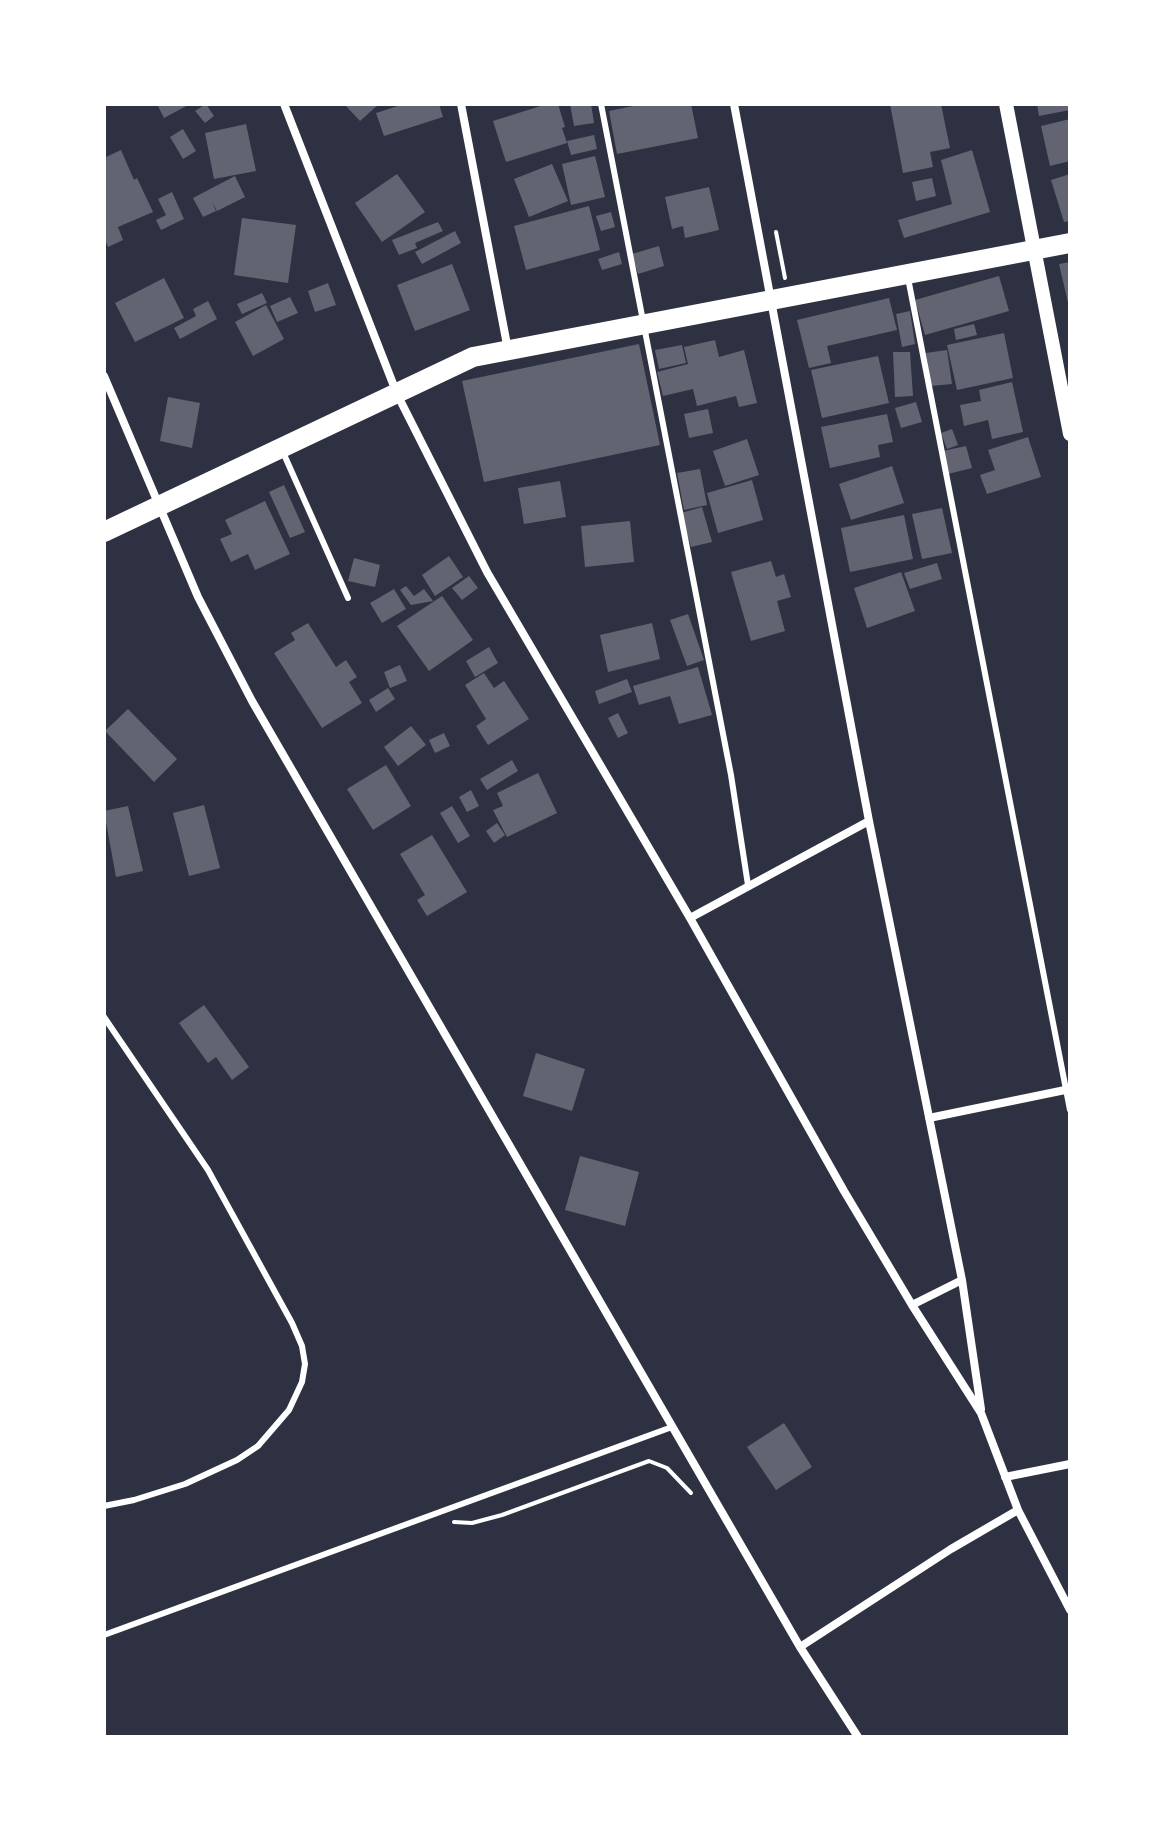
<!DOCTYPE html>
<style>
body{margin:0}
#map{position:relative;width:1174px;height:1841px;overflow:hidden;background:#2d3142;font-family:Cabin,sans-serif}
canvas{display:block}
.frame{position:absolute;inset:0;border:106px solid #fff;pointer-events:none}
</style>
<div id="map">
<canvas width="1174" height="1841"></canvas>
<div class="frame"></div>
</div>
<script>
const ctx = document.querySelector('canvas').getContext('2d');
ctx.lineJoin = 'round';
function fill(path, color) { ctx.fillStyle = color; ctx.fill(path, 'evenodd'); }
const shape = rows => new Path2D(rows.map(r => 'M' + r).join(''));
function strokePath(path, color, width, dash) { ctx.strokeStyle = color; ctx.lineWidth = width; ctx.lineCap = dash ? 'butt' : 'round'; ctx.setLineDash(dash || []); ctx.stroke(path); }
const building = shape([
 [157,104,190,104,164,118],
 [206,104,214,116,205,123,195,111],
 [344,104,379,104,360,121],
 [404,104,439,104,443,117,384,136,376,113],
 [547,104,558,104,565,127,562,128,567,143,506,162,493,121],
 [570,104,591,104,594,123,574,126],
 [643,104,691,104,698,138,617,154,609,111],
 [890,104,941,104,950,148,930,152,933,167,903,173],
 [1037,104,1070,104,1070,110,1039,116],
 [1070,119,1070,161,1050,166,1041,126],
 [246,124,256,171,214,179,205,133],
 [183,129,196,151,183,159,170,137],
 [594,135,597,149,571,155,567,141],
 [121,150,134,180,137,178,153,212,118,227,123,240,108,247,104,237,104,158],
 [972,150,990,212,904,238,898,220,952,204,941,160],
 [595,156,605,197,571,205,562,164],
 [552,164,568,201,529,217,514,179],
 [397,174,425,212,382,242,355,203],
 [1070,174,1070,221,1064,222,1051,180],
 [235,176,245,197,217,211,212,202,216,211,203,217,193,198],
 [932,178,936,196,916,201,912,182],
 [709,187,719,230,685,238,683,226,672,229,665,197],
 [172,192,184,219,161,230,156,220,166,215,158,199],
 [589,206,600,250,526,270,514,226],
 [611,212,615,227,601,231,596,216],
 [242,218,296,225,288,283,234,275],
 [438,222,443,231,415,243,417,248,399,255,392,240],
 [455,231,461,243,422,264,415,252],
 [659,246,664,266,638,274,632,254],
 [619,252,622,264,602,270,598,259],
 [1070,262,1070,307,1069,307,1059,264],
 [452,264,470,310,415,331,397,285],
 [999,276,1009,311,925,335,915,300],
 [164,278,184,318,135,342,115,303],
 [328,283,336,305,315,312,308,291],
 [262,293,267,303,242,314,237,304],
 [290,297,298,313,277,322,270,306],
 [889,298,897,330,827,346,831,363,809,368,797,320],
 [208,301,217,319,180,339,174,328,196,316,193,309],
 [266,305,284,339,253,356,235,322],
 [910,311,915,344,902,347,896,314],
 [974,324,977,335,956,340,954,329],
 [1004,333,1013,378,957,390,947,345],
 [715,340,719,357,744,350,757,403,739,407,736,396,697,406,693,389,663,396,657,372,688,364,684,347],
 [639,344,660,445,484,482,462,381],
 [682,345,686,363,659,369,655,350],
 [947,350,952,384,931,386,926,353],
 [893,352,910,352,913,396,895,397],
 [878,356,889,403,822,418,811,370],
 [1012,382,1023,432,992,439,988,420,964,426,960,405,981,401,979,390],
 [168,397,200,403,192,448,160,441],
 [916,402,922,422,901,428,895,408],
 [708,409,713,433,689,438,684,414],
 [887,414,893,442,878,445,880,457,830,468,821,427],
 [952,429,958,445,947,449,941,433],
 [1028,437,1041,477,987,494,980,475,995,470,988,450],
 [747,439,759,475,725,486,713,451],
 [966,446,972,468,948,474,943,451],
 [892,466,904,503,851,520,839,484],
 [700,469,707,505,684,510,677,473],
 [752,480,763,520,718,533,707,493],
 [560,481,566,517,524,524,518,488],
 [284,485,305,532,290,538,269,492],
 [265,501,290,554,255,570,248,554,231,562,220,539,232,534,225,520],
 [702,507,712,542,691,547,681,513],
 [942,508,952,553,922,559,912,514],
 [904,515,913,559,850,572,841,528],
 [630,521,634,562,585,567,581,526],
 [449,556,463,577,435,596,422,575],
 [354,558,380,565,375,587,348,581],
 [771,561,776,577,784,574,791,597,777,601,785,631,751,641,731,572],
 [937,563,942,579,910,589,904,573],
 [901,572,915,611,867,628,854,588],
 [469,576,478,588,462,600,452,588],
 [406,586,414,596,424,589,433,601,411,605,400,590],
 [394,589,406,609,382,623,370,603],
 [442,596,473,640,429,671,397,626],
 [688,614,704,660,687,666,670,620],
 [308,623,336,667,346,660,357,677,349,682,362,703,322,728,274,653,295,640,291,633],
 [652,623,660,659,608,672,600,635],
 [489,647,498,663,475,677,466,661],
 [400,665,407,681,390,688,384,672],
 [698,667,712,715,679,724,670,696,639,705,633,686],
 [484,673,494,688,504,681,529,719,488,745,476,726,486,719,465,685],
 [627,679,632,692,599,704,595,691],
 [388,688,395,699,376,712,369,700],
 [128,709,177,759,154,782,105,731],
 [618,713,628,733,618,738,608,718],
 [411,726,426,745,398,766,384,747],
 [444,733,450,746,435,753,429,740],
 [512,760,518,771,487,790,480,779],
 [386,765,411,806,373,830,347,789],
 [538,773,557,813,507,837,493,810,503,806,497,793],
 [471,790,479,806,467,812,459,797],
 [204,805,220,868,189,876,173,813],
 [128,806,143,871,116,877,104,811],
 [452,806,470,836,458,843,440,813],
 [497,823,505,835,494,843,486,831],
 [432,835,467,892,427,916,417,900,425,895,400,854],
 [204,1005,249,1067,232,1080,216,1057,208,1063,179,1023],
 [536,1053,585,1069,572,1111,523,1096],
 [580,1156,639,1172,625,1226,565,1210],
 [784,1423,812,1467,776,1490,747,1447]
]);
const path = shape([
 [776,232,785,278],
 [454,1522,472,1523,502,1515,649,1461,667,1468,691,1493]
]);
const service = shape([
 [601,104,731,775,748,885],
 [908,278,1070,1110],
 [282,450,348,598],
 [104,1017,208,1170,292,1323,302,1346,305,1364,302,1382,289,1410,258,1446,237,1460,185,1484,134,1500,104,1506],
 [104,1635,672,1427]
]);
const minor = shape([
 [284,104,397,394,487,572,690,918,844,1191,912,1305,981,1413,1018,1510,1070,1610],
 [461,104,508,350],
 [734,104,869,821,962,1280,981,1409],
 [104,376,198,597,252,701,800,1647,858,1737],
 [690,918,869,821],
 [929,1118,1070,1089],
 [912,1305,962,1280],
 [1005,1477,1070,1464],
 [800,1647,951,1549,1018,1510]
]);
const tertiary = shape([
 [1006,104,1070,434]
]);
const primary = shape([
 [104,532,473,357,1070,243]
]);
fill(building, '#626471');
strokePath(path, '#fff', 4);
strokePath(service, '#fff', 6);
strokePath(minor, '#fff', 8);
strokePath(tertiary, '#fff', 14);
strokePath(primary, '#fff', 20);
</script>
